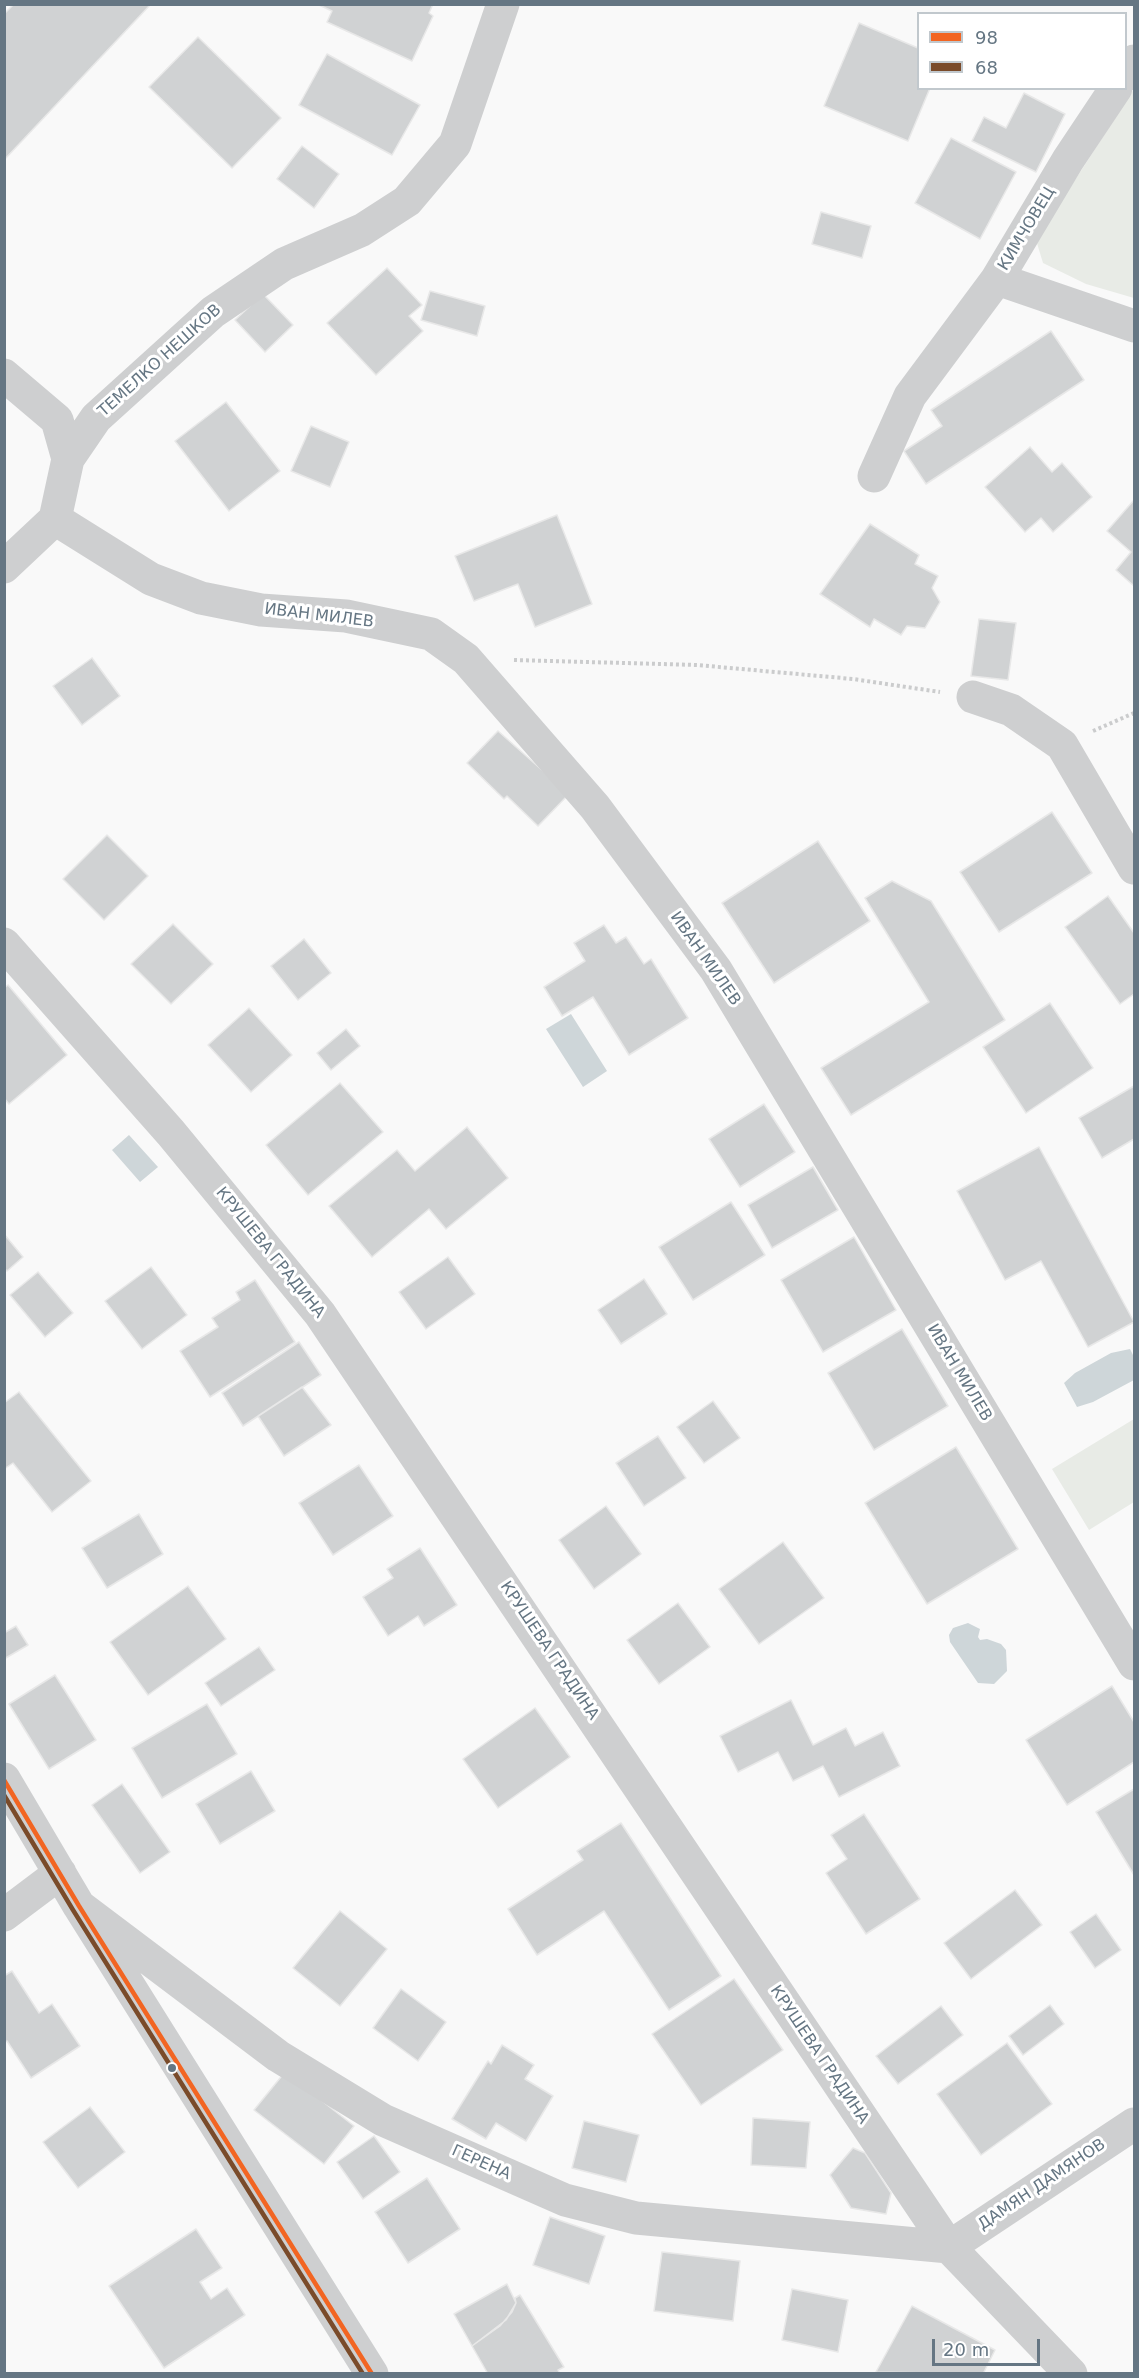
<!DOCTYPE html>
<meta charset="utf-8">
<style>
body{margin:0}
#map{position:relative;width:1139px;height:2378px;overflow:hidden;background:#f9f9f9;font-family:"DejaVu Sans",sans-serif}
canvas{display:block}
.frame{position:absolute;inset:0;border:6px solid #657683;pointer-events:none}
.legend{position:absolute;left:917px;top:12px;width:210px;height:78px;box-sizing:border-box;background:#fff;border:2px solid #c1c8cd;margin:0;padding:8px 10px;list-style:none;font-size:18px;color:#657683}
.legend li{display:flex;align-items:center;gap:12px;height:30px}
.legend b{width:30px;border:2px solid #c1c8cd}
.scale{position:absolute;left:932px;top:2339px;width:108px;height:27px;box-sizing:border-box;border:3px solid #657683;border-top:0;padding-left:8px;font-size:18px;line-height:21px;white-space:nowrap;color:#657683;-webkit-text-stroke:4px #fff;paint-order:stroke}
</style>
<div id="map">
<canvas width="1139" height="2378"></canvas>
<div class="frame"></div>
<ul class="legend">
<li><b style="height:8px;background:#f26522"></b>98</li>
<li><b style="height:8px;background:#7a4b2a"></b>68</li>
</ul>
<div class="scale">20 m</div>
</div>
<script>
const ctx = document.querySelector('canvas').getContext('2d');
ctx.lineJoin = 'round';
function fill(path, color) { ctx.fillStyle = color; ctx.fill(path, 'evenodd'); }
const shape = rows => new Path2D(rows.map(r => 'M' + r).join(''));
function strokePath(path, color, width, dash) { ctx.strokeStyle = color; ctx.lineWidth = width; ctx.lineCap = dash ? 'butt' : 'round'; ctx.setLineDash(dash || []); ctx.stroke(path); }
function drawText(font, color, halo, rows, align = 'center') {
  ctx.font = font + ' "DejaVu Sans",sans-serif'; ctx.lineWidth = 6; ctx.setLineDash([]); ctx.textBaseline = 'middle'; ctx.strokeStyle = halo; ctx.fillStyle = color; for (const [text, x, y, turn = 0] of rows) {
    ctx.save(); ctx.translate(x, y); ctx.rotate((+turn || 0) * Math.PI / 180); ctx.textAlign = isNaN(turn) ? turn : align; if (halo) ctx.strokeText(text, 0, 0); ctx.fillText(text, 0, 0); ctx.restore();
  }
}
const green = shape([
 [1134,89,1134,298,1086,284,1043,263,1036,240],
 [1134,1419,1134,1502,1089,1530,1052,1469]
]);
const water = shape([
 [571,1014,607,1071,583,1087,546,1029],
 [129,1135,158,1167,140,1182,112,1150],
 [1130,1349,1134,1357,1134,1380,1093,1402,1077,1407,1064,1383,1075,1373,1111,1353],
 [968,1623,980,1629,978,1637,980,1640,987,1639,1001,1644,1006,1650,1007,1671,994,1684,978,1683,950,1642,949,1635,953,1628]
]);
const building = shape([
 [14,4,151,4,4,160,4,14,14,4],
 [317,4,433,4,429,13,433,16,412,61,327,22,332,11,317,4],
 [859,23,918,48,918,88,930,88,908,141,824,106,859,23],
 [198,37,281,118,232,168,149,87,198,37],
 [327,54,420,105,392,155,299,105,327,54],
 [1024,93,1065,114,1036,172,972,141,984,117,1006,128,1024,93],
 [951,138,1016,172,980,239,915,203,951,138],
 [302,146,339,174,314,208,277,179,302,146],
 [821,212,871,226,862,258,812,244,821,212],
 [387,268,422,305,409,316,423,331,376,375,327,323,387,268],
 [430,291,485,306,477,336,421,320,430,291],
 [263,294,293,325,265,352,235,320,263,294],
 [1051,331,1084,380,926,484,904,451,942,426,931,410,1051,331],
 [226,402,280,471,229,511,175,441,226,402],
 [311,426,349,442,330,487,291,471,311,426],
 [1030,447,1052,472,1062,463,1092,497,1053,532,1041,518,1025,532,985,487,1030,447],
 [1134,500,1134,586,1116,570,1131,552,1107,531,1134,500],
 [557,515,592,604,535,627,518,584,474,601,455,556,557,515],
 [870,524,919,555,915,564,938,576,932,588,940,602,925,628,907,626,901,635,874,619,870,627,820,594,870,524],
 [979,619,1016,623,1008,680,971,676,979,619],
 [92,658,120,696,82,725,53,686,92,658],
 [498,731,569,794,538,826,507,796,504,799,467,763,498,731],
 [1052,812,1092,873,999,932,960,872,1052,812],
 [107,835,148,876,104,920,63,879,107,835],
 [818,841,870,921,774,983,722,903,818,841],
 [892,881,931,901,1005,1020,851,1115,821,1068,929,1002,865,898,892,881],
 [1108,896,1134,933,1134,994,1120,1004,1065,927,1108,896],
 [173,924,213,964,171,1004,131,964,173,924],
 [604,925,616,943,626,937,644,964,651,959,688,1018,629,1055,593,997,562,1016,544,987,585,961,574,943,604,925],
 [304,939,331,973,298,1000,271,966,304,939],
 [8,985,67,1055,9,1104,4,1098,4,988,8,985],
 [1050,1003,1093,1068,1026,1113,983,1047,1050,1003],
 [249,1008,292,1055,251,1092,208,1045,249,1008],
 [346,1029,360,1046,331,1070,317,1053,346,1029],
 [340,1083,383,1132,308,1195,266,1145,340,1083],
 [1134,1086,1134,1139,1102,1158,1079,1118,1134,1086],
 [764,1104,795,1152,740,1187,709,1139,764,1104],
 [467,1127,508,1178,446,1229,429,1209,372,1257,329,1206,397,1150,415,1171,467,1127],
 [1039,1147,1134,1322,1088,1347,1041,1261,1005,1280,957,1191,1039,1147],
 [813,1167,838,1210,772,1248,748,1205,813,1167],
 [731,1202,765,1255,693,1300,659,1247,731,1202],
 [4,1234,23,1257,7,1271,4,1268,4,1234],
 [854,1237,896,1310,823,1352,781,1280,854,1237],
 [448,1257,475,1294,426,1329,399,1292,448,1257],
 [151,1267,187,1315,142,1349,105,1301,151,1267],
 [38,1272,73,1313,45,1337,10,1295,38,1272],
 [644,1279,667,1314,621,1344,598,1310,644,1279],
 [255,1280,295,1342,210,1397,180,1351,218,1327,212,1318,240,1300,236,1292,255,1280],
 [902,1329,948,1406,874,1450,828,1373,902,1329],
 [299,1342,321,1375,243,1426,222,1393,299,1342],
 [302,1387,331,1425,284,1456,258,1416,302,1387],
 [19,1392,91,1481,52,1512,13,1463,4,1469,4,1403,19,1392],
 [713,1401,740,1438,704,1463,677,1427,713,1401],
 [658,1436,686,1478,644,1506,616,1463,658,1436],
 [956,1447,1018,1549,927,1604,865,1503,956,1447],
 [359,1465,393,1516,333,1555,299,1503,359,1465],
 [606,1506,641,1554,594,1589,559,1540,606,1506],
 [139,1514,163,1554,107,1588,82,1548,139,1514],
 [783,1542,824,1598,759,1644,719,1589,783,1542],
 [420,1548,457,1605,424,1626,418,1616,388,1636,363,1597,393,1578,387,1569,420,1548],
 [188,1586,226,1639,148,1695,110,1642,188,1586],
 [678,1603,710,1647,659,1684,627,1640,678,1603],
 [16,1626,28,1645,4,1659,4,1633,16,1626],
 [259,1647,275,1670,221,1706,205,1683,259,1647],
 [55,1675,96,1740,49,1769,9,1704,55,1675],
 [1112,1686,1134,1722,1134,1762,1067,1805,1026,1740,1112,1686],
 [791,1700,813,1745,846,1728,855,1746,883,1732,900,1766,839,1797,823,1766,793,1781,778,1752,738,1772,720,1736,791,1700],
 [207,1704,237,1754,162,1798,132,1748,207,1704],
 [535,1708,570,1757,498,1808,463,1759,535,1708],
 [251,1771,275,1811,220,1844,196,1804,251,1771],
 [122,1784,170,1852,140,1873,92,1805,122,1784],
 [1134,1789,1134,1875,1096,1812,1134,1789],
 [864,1814,920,1899,866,1934,826,1873,847,1859,831,1835,864,1814],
 [621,1823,721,1976,669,2010,604,1911,537,1955,508,1909,583,1860,577,1851,621,1823],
 [1015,1890,1042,1925,971,1979,944,1943,1015,1890],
 [340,1911,387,1949,340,2006,293,1968,340,1911],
 [1096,1914,1121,1950,1095,1968,1070,1932,1096,1914],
 [12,1971,39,2013,52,2004,80,2046,31,2078,7,2041,4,2043,4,1976,12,1971],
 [734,1979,783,2050,701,2105,652,2034,734,1979],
 [401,1989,446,2022,418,2061,373,2028,401,1989],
 [1050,2005,1064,2024,1023,2055,1009,2036,1050,2005],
 [941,2006,963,2035,898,2084,876,2056,941,2006],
 [1007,2043,1052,2104,981,2155,937,2094,1007,2043],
 [502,2045,534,2065,525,2079,553,2096,526,2141,496,2123,486,2139,452,2119,488,2061,491,2064,502,2045],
 [285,2072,354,2126,324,2164,254,2110,285,2072],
 [90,2107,125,2152,78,2188,43,2142,90,2107],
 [753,2118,810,2122,806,2168,751,2165,753,2118],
 [584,2121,639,2135,626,2182,572,2168,584,2121],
 [374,2136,400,2172,363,2199,337,2162,374,2136],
 [853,2148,865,2153,891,2193,886,2214,851,2208,830,2175,853,2148],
 [427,2178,460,2229,408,2263,375,2212,427,2178],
 [550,2217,605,2236,589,2284,533,2265,550,2217],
 [196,2229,222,2268,200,2282,211,2299,227,2288,245,2315,164,2368,109,2286,196,2229],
 [662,2252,740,2261,733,2321,654,2311,662,2252],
 [507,2284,516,2303,512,2312,500,2326,472,2346,454,2314,507,2284],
 [792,2289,848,2300,838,2352,782,2340,792,2289],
 [520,2295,564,2367,558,2370,560,2374,488,2374,472,2346,506,2320,516,2303,515,2298,520,2295],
 [912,2306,995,2350,983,2374,876,2372,912,2306]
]);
const path = shape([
 [514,660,697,665,853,679,940,692],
 [1093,731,1134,713]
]);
const minor = shape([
 [1126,75,1134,61],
 [997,279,1134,326],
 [4,375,57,420,68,459],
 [874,476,910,396,997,279,1068,160,1116,88],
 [55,519,151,579,201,598,261,610,346,616,431,634,466,659,595,807,716,970,1134,1664],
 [4,567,55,519,68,459,96,418,213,312,284,264,362,230,407,201,455,144,503,4],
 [973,697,1011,710,1062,745,1134,868],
 [4,944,171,1133,320,1314,949,2247,1071,2374],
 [4,1779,79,1906,372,2374],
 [79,1906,278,2056,383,2120,565,2200,636,2218,949,2247,1134,2124],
 [4,1915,60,1873]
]);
const bus1 = shape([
 [4,1780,79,1906,372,2374]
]);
const bus2 = shape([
 [4,1795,73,1910,363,2374]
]);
const markers = [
 [172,2068,5,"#657683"]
];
const streetNames = [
 ["КИМЧОВЕЦ",1027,229,-59],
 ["ТЕМЕЛКО НЕШКОВ",160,361,-42],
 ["ИВАН МИЛЕВ",319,616,7],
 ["ИВАН МИЛЕВ",705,959,55],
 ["КРУШЕВА ГРАДИНА",270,1253,51],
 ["ИВАН МИЛЕВ",959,1373,59],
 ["КРУШЕВА ГРАДИНА",549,1651,56],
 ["КРУШЕВА ГРАДИНА",819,2055,56],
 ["ГЕРЕНА",481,2163,24],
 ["ДАМЯН ДАМЯНОВ",1042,2185,-34]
];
fill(green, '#e8ebe6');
fill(water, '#ced6d9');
fill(building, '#d0d2d3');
strokePath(building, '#e8e8e8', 1.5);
strokePath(path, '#cbcccd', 4, [3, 3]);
strokePath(minor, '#cecfd0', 33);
strokePath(bus1, '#f26522', 4.5);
strokePath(bus2, '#7a4b2a', 4.5);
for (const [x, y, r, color] of markers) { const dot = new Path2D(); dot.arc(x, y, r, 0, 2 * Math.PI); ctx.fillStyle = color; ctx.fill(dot); strokePath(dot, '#fff', 2); }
drawText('16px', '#657683', '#fff', streetNames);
</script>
